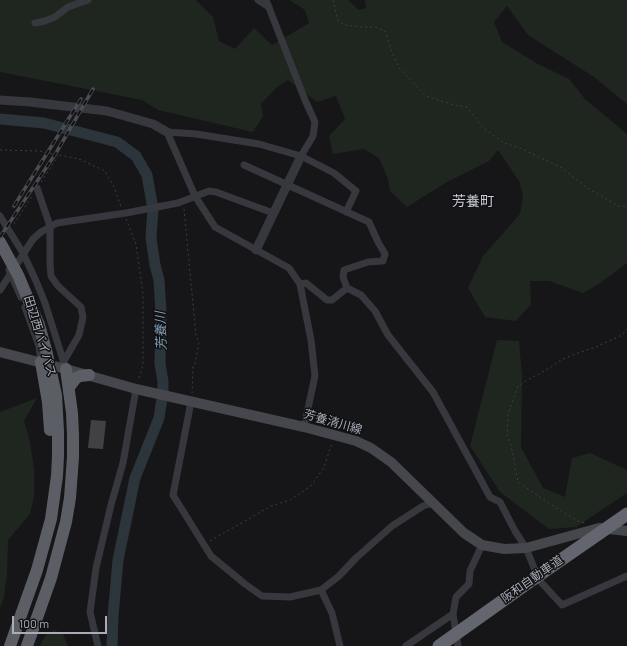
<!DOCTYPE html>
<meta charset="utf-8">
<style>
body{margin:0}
#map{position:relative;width:627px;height:646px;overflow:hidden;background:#161618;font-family:Barlow,sans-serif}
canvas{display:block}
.scale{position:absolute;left:12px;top:616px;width:95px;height:18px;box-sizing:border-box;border:2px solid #a8adb8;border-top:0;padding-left:5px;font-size:12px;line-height:14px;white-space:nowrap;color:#a8adb8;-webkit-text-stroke:3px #111113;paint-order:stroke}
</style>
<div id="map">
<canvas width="627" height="646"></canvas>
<div class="scale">100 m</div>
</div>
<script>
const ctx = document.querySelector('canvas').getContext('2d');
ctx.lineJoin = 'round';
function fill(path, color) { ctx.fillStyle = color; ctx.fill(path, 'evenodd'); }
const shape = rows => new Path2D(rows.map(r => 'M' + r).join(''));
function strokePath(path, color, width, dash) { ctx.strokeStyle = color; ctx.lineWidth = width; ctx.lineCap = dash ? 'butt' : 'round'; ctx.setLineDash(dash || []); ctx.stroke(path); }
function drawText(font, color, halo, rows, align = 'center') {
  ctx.font = font + ' Barlow,"Noto Sans JP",sans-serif'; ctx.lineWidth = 3; ctx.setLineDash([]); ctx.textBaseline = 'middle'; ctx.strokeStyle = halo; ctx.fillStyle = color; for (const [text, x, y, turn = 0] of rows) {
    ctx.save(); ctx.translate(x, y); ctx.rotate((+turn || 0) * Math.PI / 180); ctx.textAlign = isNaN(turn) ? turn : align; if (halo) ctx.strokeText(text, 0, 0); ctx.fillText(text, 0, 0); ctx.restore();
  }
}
const green = shape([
 [0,0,196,0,213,17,219,41,235,49,254,28,272,45,309,23,305,10,289,0,348,0,359,10,366,8,365,0,627,0,627,104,594,77,528,35,507,6,494,22,502,42,538,64,569,79,585,99,627,134,627,263,599,284,583,293,549,281,530,281,531,304,516,321,485,317,468,288,483,256,520,214,523,195,519,181,498,150,489,161,447,182,407,207,390,191,388,179,379,158,364,149,333,154,329,136,345,119,336,96,317,102,288,80,277,87,261,104,263,116,253,132,158,110,142,100,0,72],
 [497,340,519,341,522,375,521,447,543,488,565,497,572,458,590,453,627,470,627,493,576,527,549,529,500,492,470,446],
 [37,398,24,421,30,441,34,470,34,497,30,514,8,540,7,573,4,597,0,608,0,412],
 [54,630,63,634,68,646,40,646,45,636]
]);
const river = shape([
 [0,119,44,123,117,142,136,156,147,175,153,209,151,238,155,265,159,280,161,312,160,364,163,381,163,392,159,418,135,478,118,560,113,616,112,646]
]);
const building = shape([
 [91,420,106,421,103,449,88,448]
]);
const path = shape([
 [333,0,338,21,345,25,362,27,375,27,385,31,393,55,399,68,426,96,454,105,467,107,483,128,504,143,520,148,562,168,586,187,618,206,627,207],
 [0,150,39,151,79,159,105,171,114,187,121,207],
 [41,182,58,156],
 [184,209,196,336,199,342,195,364,193,366,192,393],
 [126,219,136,244,143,294,143,365,138,381],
 [14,224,32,196],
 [584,523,578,521,547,502,518,482,511,445,507,436,508,414,518,386,529,379,548,369,561,360,575,354,596,347,622,335,627,329],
 [210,541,271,506,290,500,311,486,324,467,332,443]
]);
const minor = shape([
 [258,0,269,7],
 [266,0,305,100,315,122,313,136,301,156],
 [35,23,45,21,55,17,68,7,88,0],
 [244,165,369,222,378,242,385,254,383,261,368,262,344,270,343,277,347,288,361,295,375,311,388,335,433,392,490,497,500,502,515,531,526,548,539,580,562,605,627,576],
 [37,188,50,226,50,264,51,276,58,286,81,307,83,317,79,335,64,361],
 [0,216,23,253,36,281,45,303,64,363],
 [9,270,21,297],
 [300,284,306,283,327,300,332,300,347,288],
 [0,290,33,239,41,232,57,223,126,213,178,203,209,191,216,192,273,213],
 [25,307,39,346,41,362],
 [191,402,173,495,211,556,245,584,262,596,290,597,321,590,339,576,356,558,392,526,423,506,433,503],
 [304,427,315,376,311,340,300,284,289,268,215,227,195,196,167,132,196,134,259,144,301,156,334,173,356,191,346,212],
 [321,590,332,613,340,646],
 [98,646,90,612,96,568,111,505,123,463,136,389],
 [406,646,453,614],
 [458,646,453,614,456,597,469,584,470,571,482,545]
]);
const tertiary = shape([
 [0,100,30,102,107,111,153,124,167,132],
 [256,250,301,156]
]);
const secondary = shape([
 [0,352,66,369,136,389,304,427,356,441,371,448,391,462,464,533,482,545,504,549,526,548,599,528,627,531]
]);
const trunk = shape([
 [0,242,18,275,39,325,46,350,56,395,58,431,58,456,57,476,51,519,37,570,10,646],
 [41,362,48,402,50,430],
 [69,387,76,378,80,376,89,375],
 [27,646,51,578,66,522,70,498,73,457,73,435,72,413,66,369]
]);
const motorway = shape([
 [439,646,529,582,627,514]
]);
const rail = shape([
 [14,206,81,99],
 [0,237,56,153,93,89]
]);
const streetNames = [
 ["田辺西バイパス",40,336,73],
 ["芳養清川線",333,422,16],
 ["阪和自動車道",532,579,-35]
];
const waterNames = [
 ["芳養川",161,331,-92]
];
const quarterNames = [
 ["芳養町",473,201]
];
fill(green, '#1e261f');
strokePath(river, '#2c353c', 11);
fill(building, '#404145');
strokePath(path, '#3d3f44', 1, [2, 3]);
strokePath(minor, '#37383d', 7);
strokePath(tertiary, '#37383d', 9);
strokePath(secondary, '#45474d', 10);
strokePath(trunk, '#5b5e65', 12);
strokePath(motorway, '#63666e', 13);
strokePath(rail, '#4a4c52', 3.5);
strokePath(rail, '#111113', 2, [6]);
drawText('12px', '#a8adb8', '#111113', streetNames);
drawText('italic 13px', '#7f9bb3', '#111113', waterNames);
drawText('14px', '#c9ccd4', '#111113', quarterNames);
</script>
